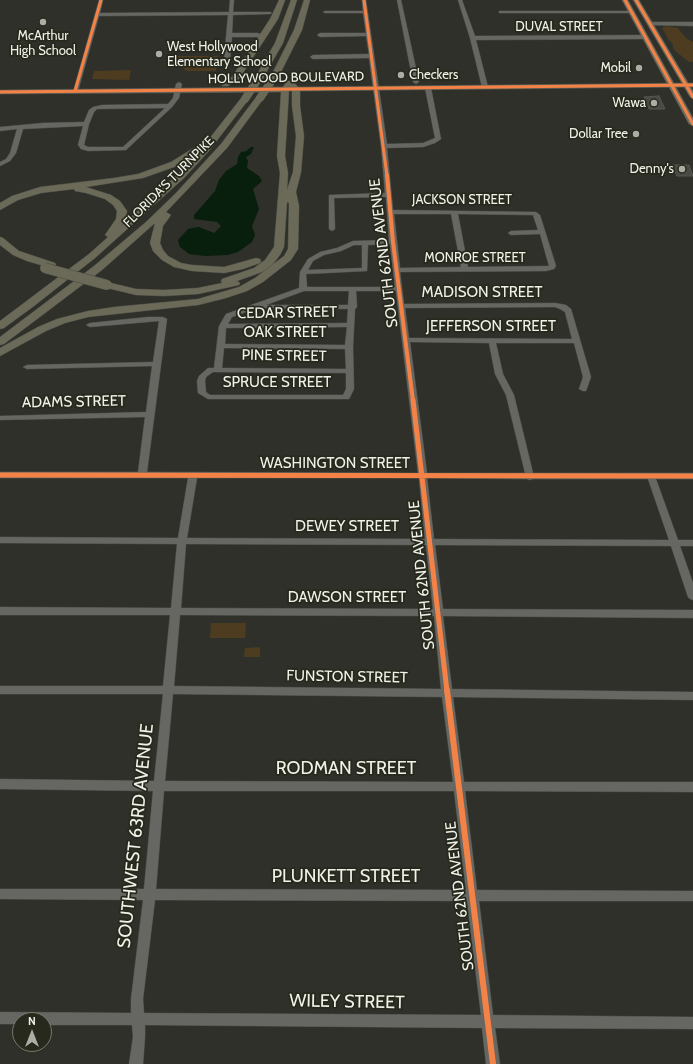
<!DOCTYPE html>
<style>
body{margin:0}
#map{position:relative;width:693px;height:1064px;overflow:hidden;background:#2f3029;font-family:Cabin,sans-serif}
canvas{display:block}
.north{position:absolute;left:12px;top:1012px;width:40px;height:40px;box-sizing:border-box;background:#27291d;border:1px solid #77796f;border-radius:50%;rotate:0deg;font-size:11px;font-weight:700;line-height:16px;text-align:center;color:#f0f2e9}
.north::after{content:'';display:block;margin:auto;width:14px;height:18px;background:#acaea6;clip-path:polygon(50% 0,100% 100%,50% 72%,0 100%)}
</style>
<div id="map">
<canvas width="693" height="1064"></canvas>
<div class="north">N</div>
</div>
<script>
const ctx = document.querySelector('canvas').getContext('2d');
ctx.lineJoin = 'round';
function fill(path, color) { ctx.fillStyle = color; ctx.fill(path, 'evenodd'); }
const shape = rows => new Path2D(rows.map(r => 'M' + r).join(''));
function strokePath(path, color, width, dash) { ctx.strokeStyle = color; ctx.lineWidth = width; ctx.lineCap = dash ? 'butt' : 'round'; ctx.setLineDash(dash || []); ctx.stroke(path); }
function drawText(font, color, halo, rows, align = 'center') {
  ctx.font = font + ' Cabin,sans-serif'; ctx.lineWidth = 3.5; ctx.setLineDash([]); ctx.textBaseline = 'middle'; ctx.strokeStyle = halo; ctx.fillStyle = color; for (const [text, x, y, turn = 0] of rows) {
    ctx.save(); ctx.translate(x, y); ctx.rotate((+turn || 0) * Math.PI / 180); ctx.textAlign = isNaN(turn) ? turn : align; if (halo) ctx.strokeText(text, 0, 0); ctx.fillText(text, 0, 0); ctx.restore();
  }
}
const green = shape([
 [666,26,678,28,686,38,693,42,693,62,689,62,674,50,672,43,668,39,662,28],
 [177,56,218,56,216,71,187,71,175,63],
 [131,70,129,80,92,79,94,71],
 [211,623,246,623,245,638,210,638],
 [260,647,260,657,244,657,245,648]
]);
const water = shape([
 [251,147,254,147,251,154,246,157,248,161,247,168,259,176,262,181,253,189,259,209,252,226,255,235,252,242,238,252,228,255,205,256,189,254,180,247,178,240,188,229,192,228,199,227,214,233,221,226,217,222,194,219,194,215,215,191,219,180,226,171,237,164,238,157,241,152,246,151]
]);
const building = shape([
 [659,96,665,109,649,109,644,97,659,96],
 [672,165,689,165,693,176,677,176,672,165]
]);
const minor = shape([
 [99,0,103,0,100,13,229,12,230,0,234,0,233,12,270,12,272,13,270,14,233,15,232,33,258,33,261,35,258,37,232,37,230,60,227,62,224,60,228,15,99,16,78,91,73,92,99,0],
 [362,0,366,0,387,144,423,143,435,138,425,88,428,86,431,88,441,139,435,143,423,147,387,148,393,210,536,212,540,215,556,266,554,269,546,271,400,272,404,304,555,303,566,305,571,309,591,377,586,391,583,391,579,389,583,377,574,343,496,343,503,374,514,395,533,473,693,473,693,479,656,479,678,540,693,540,693,546,680,546,693,583,693,600,690,599,688,597,671,546,435,545,443,609,693,610,693,618,443,616,452,689,693,692,693,700,453,697,464,782,693,782,693,792,465,791,477,890,693,891,693,901,479,901,493,1015,693,1017,693,1029,495,1028,500,1064,486,1064,482,1028,145,1025,145,1037,143,1064,129,1064,133,1037,132,1025,44,1025,44,1020,20,1020,20,1024,0,1024,0,1012,131,1013,131,999,143,900,0,899,0,889,144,889,153,791,0,789,0,779,154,781,163,694,0,694,0,686,163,686,170,615,0,615,0,607,171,608,177,544,0,543,0,537,178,538,188,478,0,478,0,472,138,472,145,417,0,420,0,416,146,412,152,366,27,369,23,367,27,365,153,362,159,321,90,327,86,325,90,323,148,317,163,317,167,319,147,472,418,473,396,291,356,291,357,307,355,309,353,347,354,389,349,399,208,399,198,393,197,381,199,376,208,368,214,368,219,326,226,314,299,288,300,272,308,259,320,252,337,248,353,241,389,240,386,197,334,198,335,229,332,231,329,229,329,195,385,193,381,146,369,58,313,59,310,57,313,55,369,54,366,36,320,37,317,35,320,33,366,33,363,13,325,13,323,12,325,11,363,11,362,0],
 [394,214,451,214,461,267,400,268,394,214],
 [458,214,533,215,538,230,511,231,508,233,511,235,540,234,549,266,468,267,458,214],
 [390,244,395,287,307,287,306,274,367,271,368,245,390,244],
 [354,245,362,245,362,268,308,270,313,261,324,255,341,251,354,245],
 [304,291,349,291,348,305,266,305,304,291],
 [555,307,560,309,565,312,572,339,409,338,405,308,555,307],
 [257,308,348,309,347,323,228,324,232,317,257,308],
 [347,327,345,345,225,344,226,328,347,327],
 [410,342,489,343,495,374,506,395,525,473,427,473,410,342],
 [224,348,345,349,346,369,222,368,224,348],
 [213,372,346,373,346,389,343,395,210,395,206,392,205,381,206,377,213,372],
 [197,478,419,478,425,539,187,538,197,478],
 [427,478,527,479,530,480,533,479,648,479,669,540,434,539,427,478],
 [186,544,426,545,433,609,181,608,186,544],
 [180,615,434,616,441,689,174,686,180,615],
 [173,694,442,697,453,782,165,781,173,694],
 [164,791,454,791,466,890,156,889,164,791],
 [155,900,467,901,481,1015,144,1013,143,999,155,900],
 [397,0,401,0,419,82,416,84,413,82,397,0],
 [458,0,462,0,475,36,645,35,648,37,645,39,476,40,488,87,485,89,482,87,470,38,458,0],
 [501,11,631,11,633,12,631,13,499,13,499,11,501,11],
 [651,22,693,22,693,26,649,25,648,24,651,22],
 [179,82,182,84,179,98,172,107,126,150,88,151,81,149,78,145,83,126,23,129,16,153,10,161,0,166,0,162,6,159,10,153,17,129,0,131,0,127,43,123,84,122,89,110,93,107,102,105,168,104,173,98,176,84,179,82],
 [165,108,123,147,88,147,84,145,89,124,94,112,97,109,165,108]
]);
const major = shape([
 [622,0,628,0,693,118,693,126,689,124,622,0],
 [633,0,639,0,693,91,693,99,690,97,633,0]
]);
const highway = shape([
 [279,0,285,0,278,19,239,79,228,86,222,86,222,82,232,77,270,19,279,0],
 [291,0,297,0,283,43,263,78,257,78,256,76,275,43,291,0],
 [304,0,310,0,302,30,279,76,275,78,272,78,271,76,294,30,304,0],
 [287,81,293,81,298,87,693,83,693,87,300,91,300,106,304,136,301,172,296,192,299,206,298,249,291,260,263,282,247,291,226,298,198,305,88,317,65,323,46,331,0,356,0,348,38,327,57,319,88,311,114,307,198,299,239,287,255,278,284,256,288,249,289,206,289,203,287,202,284,247,280,255,273,264,262,272,237,281,240,283,239,285,198,294,164,296,136,295,103,287,102,285,107,282,136,289,164,290,198,288,222,283,221,281,222,279,254,268,265,260,274,247,280,173,277,156,281,92,0,94,0,90,283,87,287,81],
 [289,91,292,91,292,106,296,136,293,172,287,190,288,173,285,156,289,91],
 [257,96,263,96,264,98,227,148,166,212,171,215,163,226,160,243,163,250,168,256,181,263,192,265,224,267,256,258,260,259,261,261,260,263,243,269,224,273,192,271,174,267,162,260,153,251,150,243,155,223,102,270,4,344,0,345,0,337,94,266,146,222,175,194,221,144,257,96],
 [242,97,245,97,249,99,208,152,184,178,95,258,34,306,4,328,0,329,0,321,89,254,108,237,105,235,116,219,117,211,113,205,105,199,86,193,75,191,74,189,41,193,18,200,0,210,0,203,12,196,40,187,114,178,138,174,171,162,195,147,198,146,202,148,242,97],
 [197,153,178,174,121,226,126,219,127,211,120,201,111,195,86,187,143,178,177,166,197,153],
 [0,237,3,238,19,251,55,263,56,265,51,268,27,261,13,255,0,245,0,237]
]);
const highwayBridgeFar1 = shape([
 [260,98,275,76],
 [245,99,260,76]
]);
const highwayBridge = shape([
 [45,268,107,285]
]);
const cyclewayFar3 = shape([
 [364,0,387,176],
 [625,0,693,124],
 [636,0,693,97],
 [75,91,101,0],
 [0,92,693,85]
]);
const cyclewayFar2 = shape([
 [387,175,393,242,413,401]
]);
const cyclewayFar1 = shape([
 [413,400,447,691],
 [0,475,693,476]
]);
const cycleway = shape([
 [447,690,493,1064]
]);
const markers = [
 [43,22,4,"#acaea6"],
 [159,54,4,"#acaea6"],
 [639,68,4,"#acaea6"],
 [401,75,4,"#acaea6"],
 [654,103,4,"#acaea6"],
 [636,134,4,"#acaea6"],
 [682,169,4,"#acaea6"]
];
const farStreetnames = [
 ["DUVAL STREET",559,27],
 ["HOLLYWOOD BOULEVARD",286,78,-1],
 ["FLORIDA'S TURNPIKE",169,182,-45],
 ["JACKSON STREET",462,200],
 ["MONROE STREET",475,258]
];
const farPoinames = [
 ["McArthur",43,36,"center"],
 ["High School",43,51,"center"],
 ["West Hollywood",167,47,"left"],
 ["Elementary School",167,62,"left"],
 ["Mobil",631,68],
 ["Checkers",409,75,"left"],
 ["Wawa",646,103],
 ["Dollar Tree",628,134],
 ["Denny's",674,169]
];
const streetNames = [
 ["SOUTH 62ND AVENUE",384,253,-97],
 ["MADISON STREET",482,293],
 ["CEDAR STREET",287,313,-1],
 ["JEFFERSON STREET",491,327],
 ["OAK STREET",285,333],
 ["PINE STREET",284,356,1],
 ["SPRUCE STREET",277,383],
 ["ADAMS STREET",74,402,-1],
 ["WASHINGTON STREET",335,464],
 ["DEWEY STREET",347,527],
 ["SOUTH 62ND AVENUE",422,575,-96],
 ["DAWSON STREET",347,598],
 ["FUNSTON STREET",347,677,1],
 ["SOUTH 62ND AVENUE",460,896,-97]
];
const nearStreetnames = [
 ["RODMAN STREET",346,769],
 ["SOUTHWEST 63RD AVENUE",136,836,-84],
 ["PLUNKETT STREET",346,877],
 ["WILEY STREET",347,1002,1]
];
fill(green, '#4d3c20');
fill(water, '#081f0e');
fill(building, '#494a45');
strokePath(building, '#555751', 1);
strokePath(minor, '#4a4c46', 1);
strokePath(major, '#4a4c46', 1);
strokePath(highway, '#4a4c46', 1);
fill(minor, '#666762');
fill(major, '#706e60');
fill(highway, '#6b6958');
strokePath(highwayBridgeFar1, '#4a4c46', 8, []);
strokePath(highwayBridge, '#4a4c46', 11, []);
strokePath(highwayBridgeFar1, '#6b6958', 8);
strokePath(highwayBridge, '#6b6958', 10);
strokePath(cyclewayFar3, '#f48246', 3);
strokePath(cyclewayFar2, '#f48246', 4);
strokePath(cyclewayFar1, '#f48246', 5);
strokePath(cycleway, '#f48246', 6);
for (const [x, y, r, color] of markers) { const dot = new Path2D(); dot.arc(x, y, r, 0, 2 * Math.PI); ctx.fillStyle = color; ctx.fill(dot); strokePath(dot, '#27291d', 1.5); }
drawText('13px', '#f0f2e9', '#27291d', farStreetnames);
drawText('13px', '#f0f2e9', '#27291d', farPoinames, 'right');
drawText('15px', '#f0f2e9', '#27291d', streetNames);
drawText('18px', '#f0f2e9', '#27291d', nearStreetnames);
</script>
